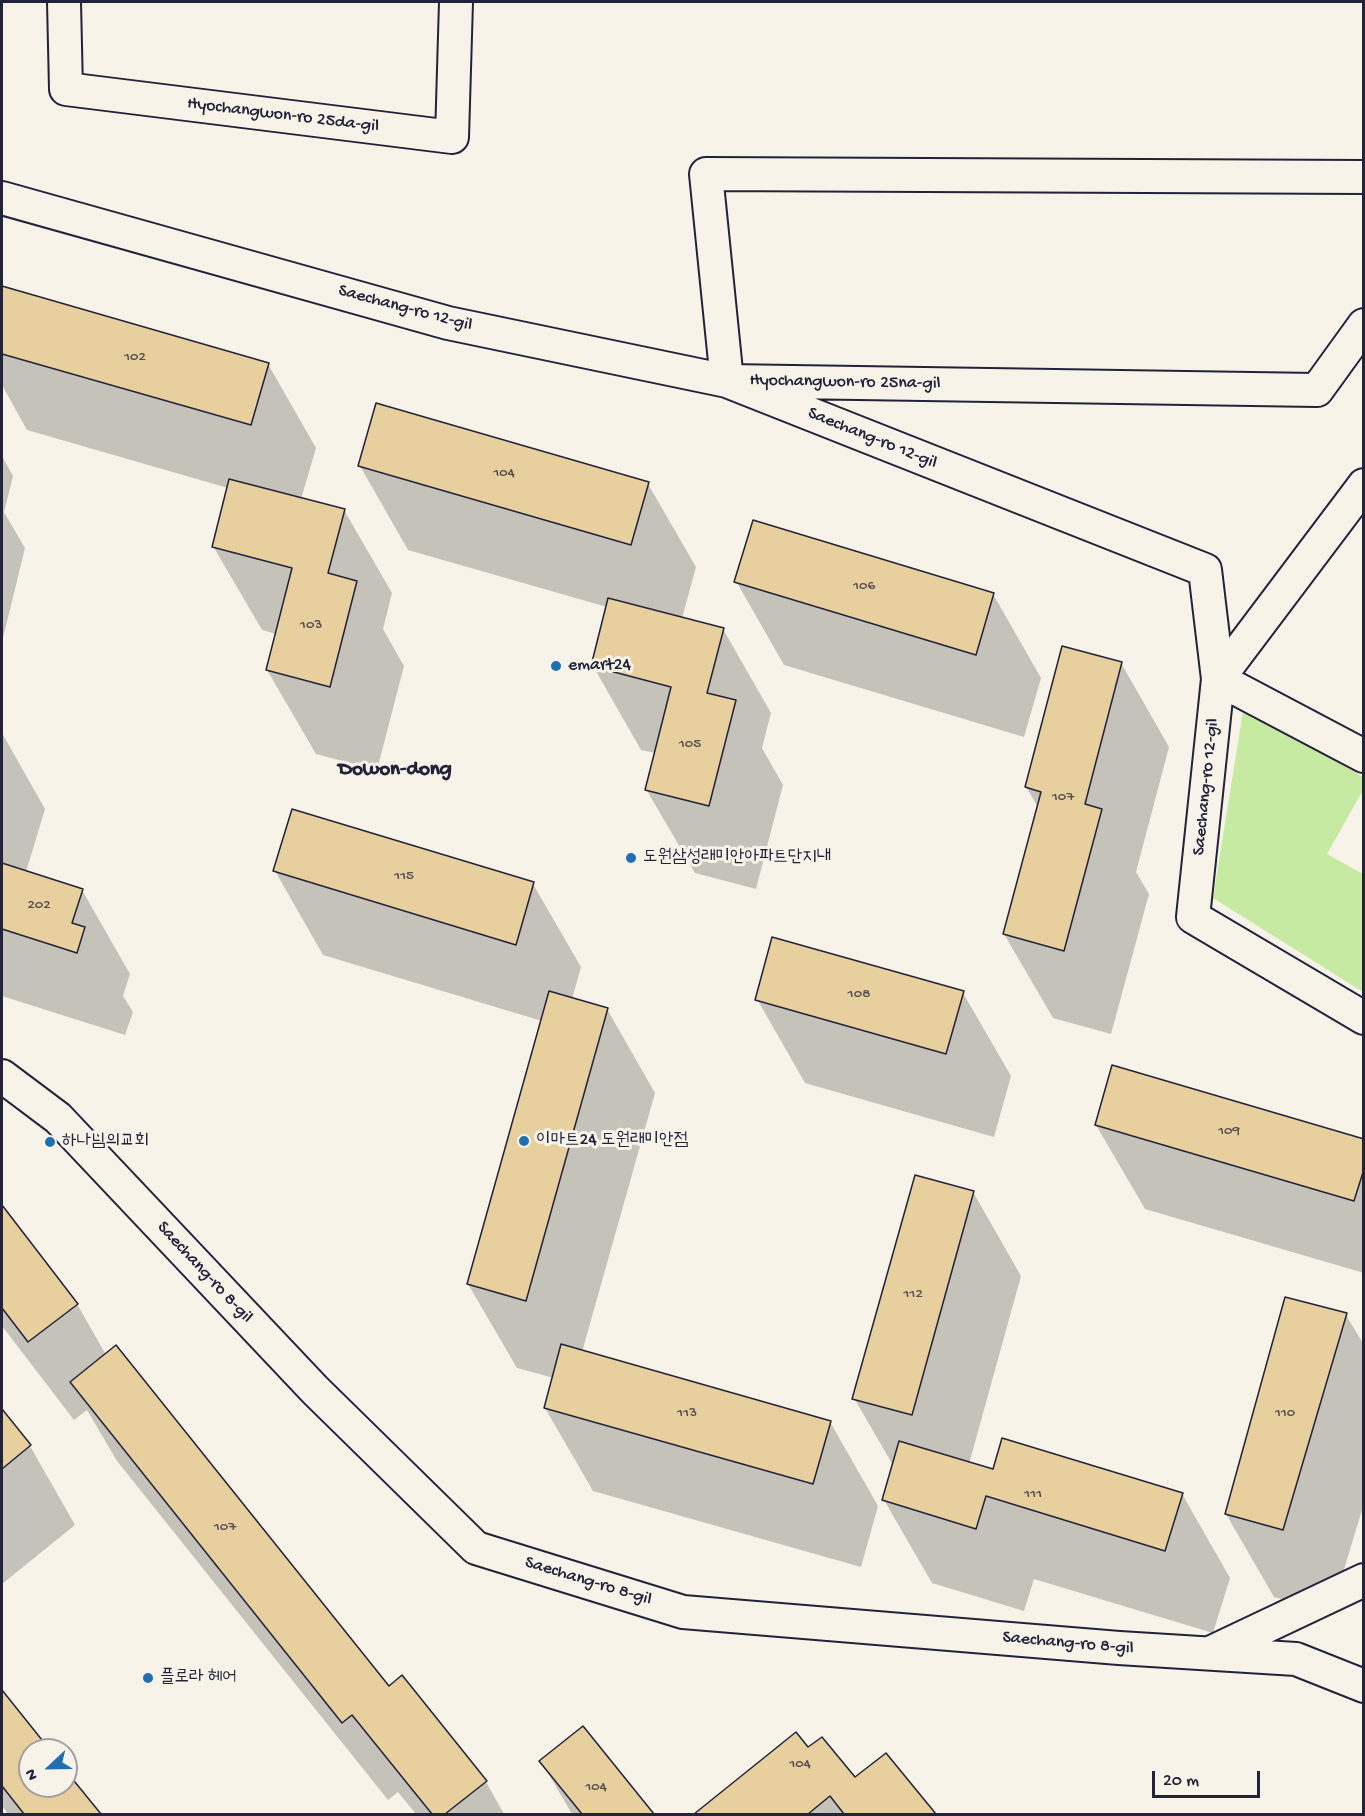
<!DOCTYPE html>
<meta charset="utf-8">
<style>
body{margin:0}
#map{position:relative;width:1365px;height:1816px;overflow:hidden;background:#f7f3e8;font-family:"Gochi Hand",sans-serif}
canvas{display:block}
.frame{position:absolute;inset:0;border:3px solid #22223b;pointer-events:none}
.north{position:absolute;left:18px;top:1738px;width:60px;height:60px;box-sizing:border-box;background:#f7f3e8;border:2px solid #a29fa3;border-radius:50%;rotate:248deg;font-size:16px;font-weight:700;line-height:24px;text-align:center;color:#22223b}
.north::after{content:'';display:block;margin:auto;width:21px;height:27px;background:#1f6fb2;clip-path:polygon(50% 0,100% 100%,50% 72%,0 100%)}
.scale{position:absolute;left:1152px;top:1771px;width:108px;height:27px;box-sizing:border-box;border:3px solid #22223b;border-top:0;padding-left:8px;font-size:18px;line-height:21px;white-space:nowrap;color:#22223b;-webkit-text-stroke:4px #f7f3e8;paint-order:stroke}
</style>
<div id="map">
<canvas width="1365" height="1816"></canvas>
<div class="frame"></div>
<div class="north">N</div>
<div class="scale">20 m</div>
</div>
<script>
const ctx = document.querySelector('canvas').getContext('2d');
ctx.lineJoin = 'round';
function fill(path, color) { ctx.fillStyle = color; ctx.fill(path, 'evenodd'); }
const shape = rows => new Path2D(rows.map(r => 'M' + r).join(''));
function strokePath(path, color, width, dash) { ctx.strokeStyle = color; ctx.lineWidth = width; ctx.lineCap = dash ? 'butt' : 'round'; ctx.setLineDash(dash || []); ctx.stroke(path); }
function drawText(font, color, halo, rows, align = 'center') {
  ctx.font = font + ' "Gochi Hand","Poor Story",sans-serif'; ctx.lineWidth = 6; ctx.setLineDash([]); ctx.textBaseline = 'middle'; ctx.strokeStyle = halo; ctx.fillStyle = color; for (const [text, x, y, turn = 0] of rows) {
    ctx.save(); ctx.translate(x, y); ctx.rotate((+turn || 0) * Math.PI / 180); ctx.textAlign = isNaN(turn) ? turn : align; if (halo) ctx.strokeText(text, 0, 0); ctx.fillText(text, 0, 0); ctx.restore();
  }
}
const green = shape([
 [1244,705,1363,777,1363,790,1327,854,1363,874,1363,992,1213,898]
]);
const shadow = shape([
 [2,287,268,364,316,448,301,499,344,510,392,593,383,629,404,666,377,770,316,754,267,670,276,634,262,630,213,546,228,488,27,430,2,385],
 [2,456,13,476,4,512,25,548,2,642],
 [360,466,648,484,696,567,682,618,723,629,771,713,762,748,783,785,756,889,695,873,646,789,655,753,641,750,593,666,607,607,408,550],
 [736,581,993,594,1041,678,1024,737,784,665],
 [1121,663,1169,747,1136,872,1149,894,1111,1034,1053,1018,1004,934,1038,807,1026,787],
 [2,733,45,809,26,872,82,890,130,974,123,996,133,1012,125,1035,2,996],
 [275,871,533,884,581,967,572,999,607,1009,655,1093,582,1352,830,1422,878,1506,861,1567,593,1491,545,1408,554,1378,517,1368,468,1284,542,1021,323,955],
 [963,993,1011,1076,994,1137,805,1083,757,999],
 [1096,1125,1364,1140,1364,1273,1145,1209],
 [973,1192,1021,1276,969,1464,994,1471,1182,1494,1230,1578,1213,1633,1034,1579,1024,1611,932,1583,884,1500,894,1467,854,1398],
 [2,1208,77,1304,106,1355,388,1688,402,1677,486,1782,504,1814,416,1814,398,1792,388,1800,117,1461,87,1410,74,1420,2,1326],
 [1346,1315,1364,1345,1364,1503,1331,1613,1274,1597,1226,1514],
 [2,1411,30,1446,75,1525,2,1584],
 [2,1692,48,1750,30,1750,30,1786,66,1786,66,1773,99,1814,8,1814,2,1806],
 [583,1728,652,1814,572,1814,541,1761],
 [796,1735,808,1749,855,1780,886,1755,934,1814,697,1814]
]);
const building = shape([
 [2,286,269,363,251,425,2,354,2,286],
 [376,403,649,482,631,545,358,466,376,403],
 [229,479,345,509,328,573,357,581,330,687,266,670,292,568,212,547,229,479],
 [753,520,994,593,976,655,734,582,753,520],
 [608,598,724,628,707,693,736,700,709,806,645,790,671,687,591,666,608,598],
 [1062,646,1122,662,1085,804,1102,809,1064,951,1003,934,1041,792,1025,787,1062,646],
 [292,809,534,882,516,945,273,871,292,809],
 [2,863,83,889,72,923,85,927,77,953,2,929,2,863],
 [772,937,964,991,946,1054,755,1000,772,937],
 [549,991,608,1008,526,1301,467,1284,549,991],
 [1112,1065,1364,1139,1364,1169,1354,1201,1095,1125,1112,1065],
 [915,1175,974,1191,912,1415,852,1399,915,1175],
 [2,1205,78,1304,28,1342,2,1308,2,1205],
 [1285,1297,1347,1313,1283,1530,1225,1514,1285,1297],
 [561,1344,831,1421,813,1484,544,1408,561,1344],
 [116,1345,389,1686,402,1675,487,1781,445,1814,432,1814,352,1715,342,1723,70,1382,116,1345],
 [2,1409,31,1445,2,1469,2,1409],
 [1002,1438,1183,1493,1165,1551,986,1496,976,1529,882,1500,899,1441,993,1469,1002,1438],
 [2,1690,50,1750,30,1750,30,1786,66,1786,66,1771,101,1814,24,1814,2,1786,2,1690],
 [583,1726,654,1814,582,1814,539,1761,583,1726],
 [796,1732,808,1747,822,1737,855,1777,886,1753,936,1814,844,1814,830,1796,808,1814,694,1814,796,1732]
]);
const street = shape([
 [64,2,66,89,452,137,456,2],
 [1364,177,706,174,727,381,1317,390,1364,325],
 [2,198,448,323,727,381,1205,570,1218,679,1193,917,1364,1018],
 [1364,485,1218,679,1364,756],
 [2,1076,58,1118,315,1390,476,1548,683,1612,1119,1648,1296,1659,1364,1686],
 [1212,1652,1364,1580]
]);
const markers = [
 [556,666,6,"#1f6fb2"],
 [631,858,6,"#1f6fb2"],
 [524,1141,6,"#1f6fb2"],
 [50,1142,6,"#1f6fb2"],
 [148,1678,6,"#1f6fb2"]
];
const numberNames = [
 ["102",135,358],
 ["104",504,474],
 ["106",864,587],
 ["103",311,626],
 ["105",690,745],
 ["107",1063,798],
 ["115",404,877],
 ["202",39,906],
 ["108",859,995],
 ["109",1229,1132],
 ["112",913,1295],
 ["113",687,1414],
 ["110",1285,1414],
 ["111",1033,1495],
 ["107",225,1528],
 ["104",800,1765],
 ["104",596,1788]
];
const streetNames = [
 ["Hyochangwon-ro 25da-gil",283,116,7],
 ["Saechang-ro 12-gil",405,309,15],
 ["Hyochangwon-ro 25na-gil",845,383,1],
 ["Saechang-ro 12-gil",872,439,22],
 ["Saechang-ro 12-gil",1207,787,-84],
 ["Saechang-ro 8-gil",204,1273,47],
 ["Saechang-ro 8-gil",588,1582,17],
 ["Saechang-ro 8-gil",1068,1644,5]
];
const poiNames = [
 ["emart24",568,666],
 ["도원삼성래미안아파트단지내",643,858],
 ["이마트24 도원래미안점",536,1141],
 ["하나님의교회",62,1142],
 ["플로라 헤어",160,1678]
];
const quarterNames = [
 ["Dowon-dong",395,771]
];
fill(green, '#c7eaa3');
fill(shadow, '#0003');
fill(building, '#e8cf9e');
strokePath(building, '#22223b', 1.5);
strokePath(street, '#22223b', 36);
strokePath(street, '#f7f3e8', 32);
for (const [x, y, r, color] of markers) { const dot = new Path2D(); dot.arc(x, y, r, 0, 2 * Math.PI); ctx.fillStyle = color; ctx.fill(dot); strokePath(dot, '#f7f3e8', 2); }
drawText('15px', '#544d54', null, numberNames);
drawText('18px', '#22223b', '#f7f3e8', streetNames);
drawText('18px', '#22223b', '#f7f3e8', poiNames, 'left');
drawText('bold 21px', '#22223b', '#f7f3e8', quarterNames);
</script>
